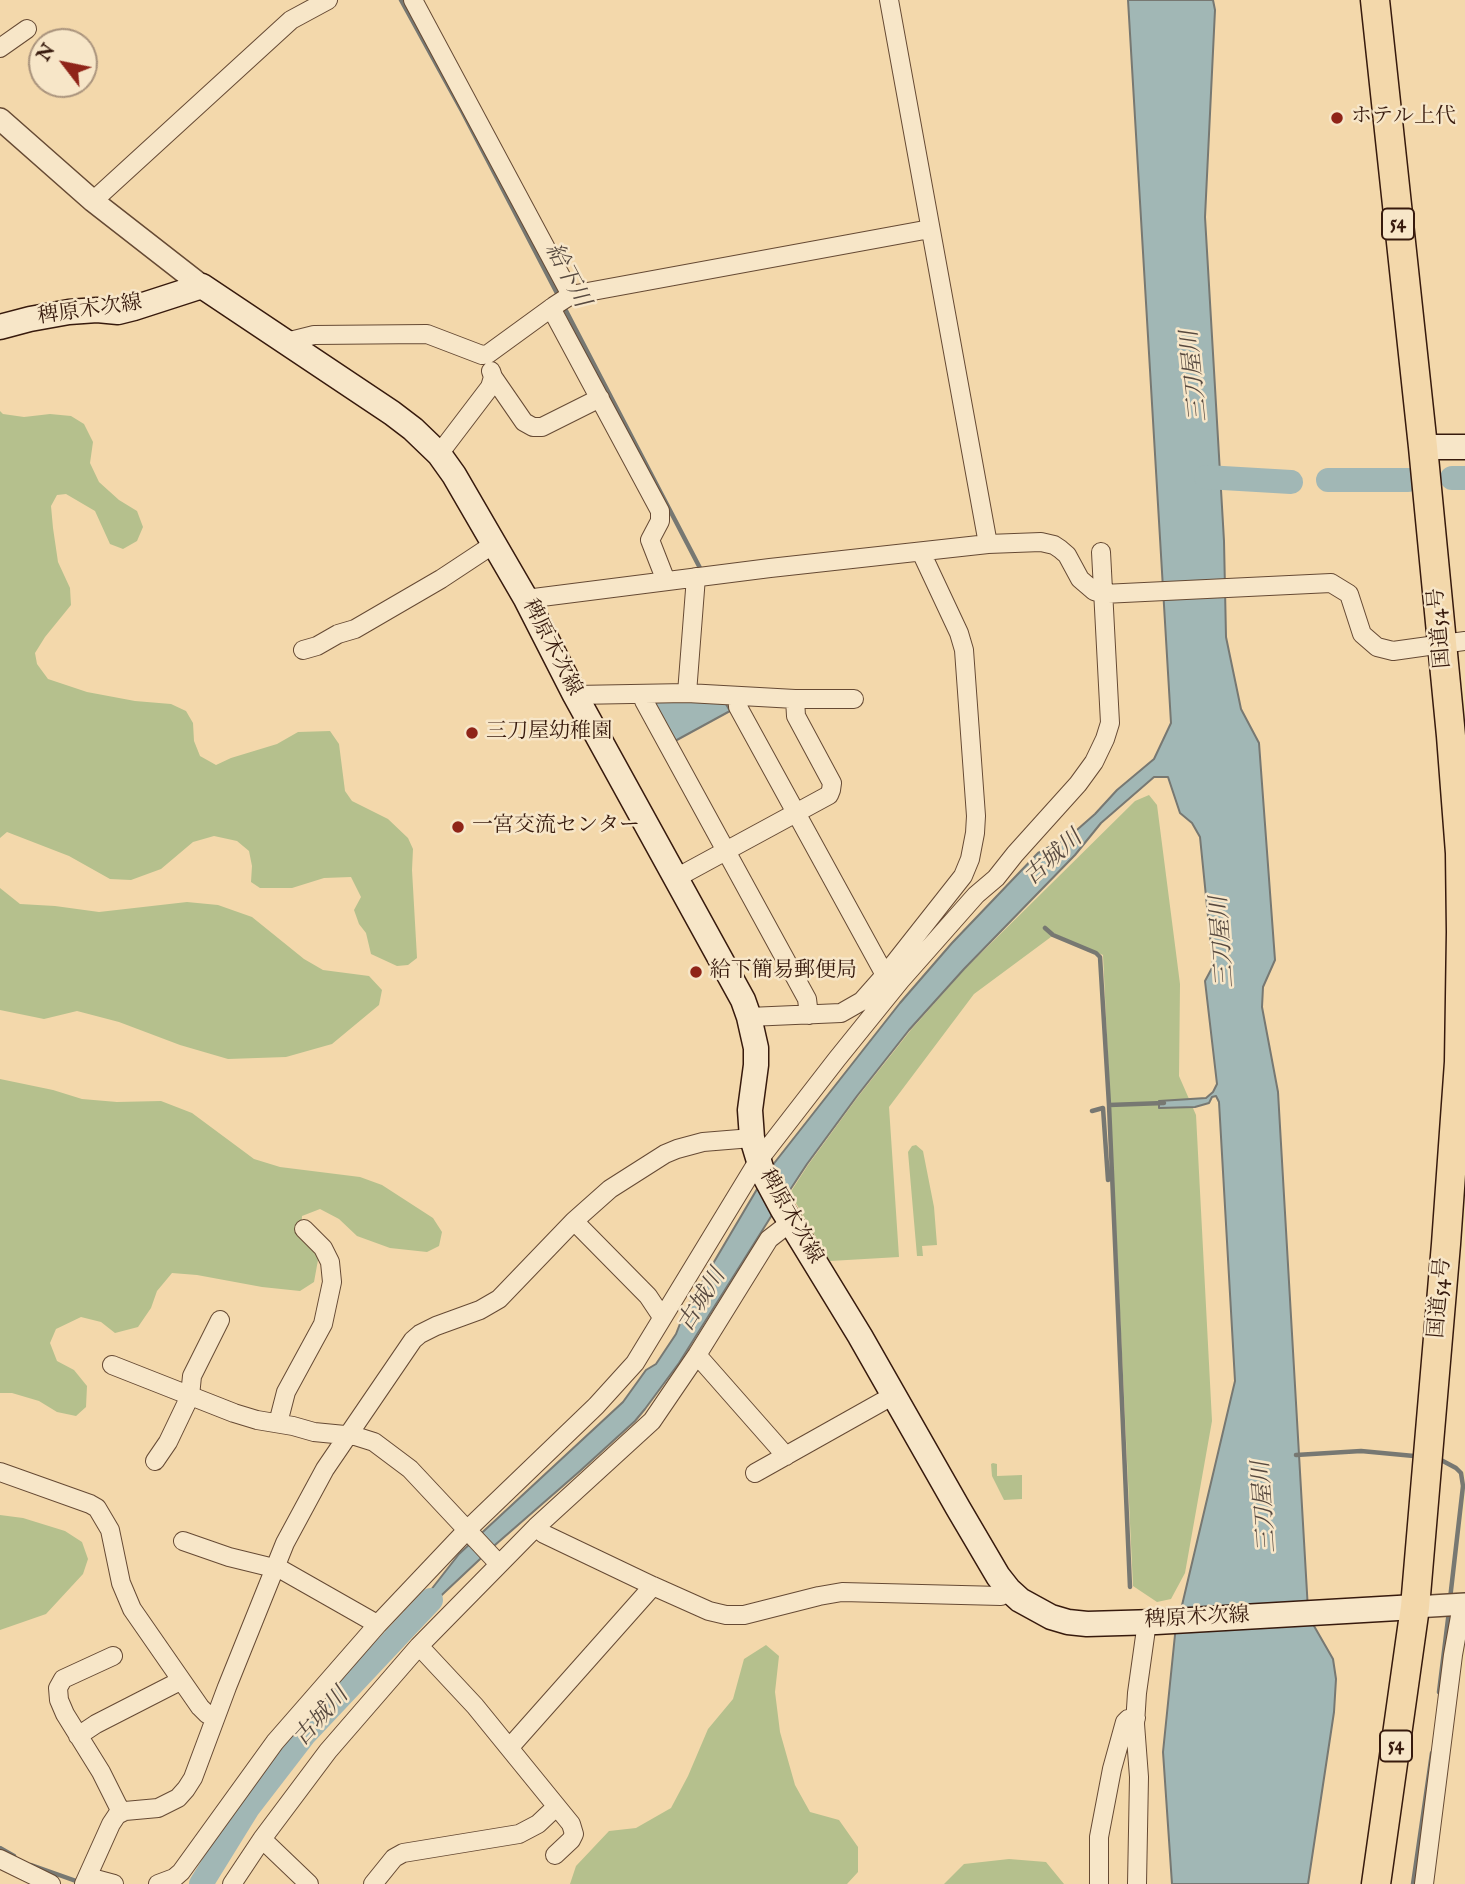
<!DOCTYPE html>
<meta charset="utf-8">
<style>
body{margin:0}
#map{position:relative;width:1465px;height:1884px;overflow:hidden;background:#f3d8ab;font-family:"IM FELL English",serif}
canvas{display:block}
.north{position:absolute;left:28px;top:28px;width:70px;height:70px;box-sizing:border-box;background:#f7e6c8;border:2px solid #aa947d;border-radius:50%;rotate:302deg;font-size:19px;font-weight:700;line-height:28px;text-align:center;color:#371a0d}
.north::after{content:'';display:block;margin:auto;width:24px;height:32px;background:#8f2418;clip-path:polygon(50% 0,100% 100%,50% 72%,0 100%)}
</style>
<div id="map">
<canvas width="1465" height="1884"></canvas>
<div class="north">N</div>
</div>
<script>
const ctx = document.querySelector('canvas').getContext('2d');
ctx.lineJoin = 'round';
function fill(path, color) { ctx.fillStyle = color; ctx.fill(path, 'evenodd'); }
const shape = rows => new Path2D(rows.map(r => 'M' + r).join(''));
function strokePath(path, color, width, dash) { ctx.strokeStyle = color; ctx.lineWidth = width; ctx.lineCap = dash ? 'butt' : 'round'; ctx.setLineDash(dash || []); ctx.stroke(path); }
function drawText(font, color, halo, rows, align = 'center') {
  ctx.font = font + ' "IM FELL English","Noto Serif JP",serif'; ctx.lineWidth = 5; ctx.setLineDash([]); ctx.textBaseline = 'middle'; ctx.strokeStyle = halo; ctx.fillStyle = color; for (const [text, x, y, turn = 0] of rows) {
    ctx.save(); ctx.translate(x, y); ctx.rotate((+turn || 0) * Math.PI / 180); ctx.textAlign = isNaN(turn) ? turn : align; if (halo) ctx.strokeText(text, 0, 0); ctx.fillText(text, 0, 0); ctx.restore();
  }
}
const green = shape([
 [0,411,3,414,24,417,50,414,71,416,84,424,93,442,90,463,99,482,119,500,137,511,143,527,137,541,123,549,110,544,95,511,66,494,57,495,51,506,53,528,58,562,70,588,71,605,45,637,35,653,37,664,48,679,87,692,135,701,171,704,186,711,193,723,194,741,200,756,216,765,231,758,277,744,298,732,330,731,339,744,345,791,352,801,388,819,408,838,413,849,412,870,417,958,408,965,397,966,371,954,366,933,359,924,354,910,361,897,351,877,324,878,292,888,260,888,251,882,252,866,249,851,237,841,214,836,193,842,161,869,131,880,110,879,69,856,7,832,0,838],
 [1149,795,1157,805,1180,984,1179,1076,1196,1115,1212,1421,1185,1573,1171,1599,1157,1602,1133,1586,1103,955,1055,934,974,994,889,1107,899,1257,830,1261,790,1193,808,1165,857,1098,910,1031,964,970,1135,801],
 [0,888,20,904,55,906,99,912,187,902,218,905,252,917,304,959,323,970,369,976,382,990,379,1005,332,1044,286,1057,228,1059,180,1045,119,1022,77,1011,44,1019,0,1010],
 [0,1079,53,1090,82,1099,117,1102,161,1101,192,1113,254,1159,280,1167,360,1177,382,1185,433,1218,442,1232,439,1246,427,1252,390,1248,357,1236,339,1219,320,1209,302,1216,301,1236,312,1243,318,1260,314,1282,300,1291,262,1287,197,1275,172,1273,157,1291,151,1308,138,1327,115,1333,101,1322,81,1317,56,1329,50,1343,57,1361,74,1370,87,1386,86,1407,76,1416,57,1412,39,1401,12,1393,0,1393],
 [916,1145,923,1151,934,1207,937,1245,922,1246,923,1256,917,1256,908,1152,912,1146],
 [993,1463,997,1464,997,1476,1022,1475,1022,1499,1004,1500,992,1476,991,1464],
 [0,1515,23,1518,65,1531,82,1542,88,1559,83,1574,46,1614,0,1630],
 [766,1645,779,1656,775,1692,780,1732,795,1785,810,1812,839,1820,858,1847,858,1872,847,1884,570,1884,576,1866,609,1831,636,1828,671,1808,688,1776,708,1729,733,1699,744,1659],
 [1009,1859,1046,1862,1064,1884,944,1884,964,1864]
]);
const water = shape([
 [1128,0,1213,0,1215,10,1205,217,1224,541,1226,637,1241,709,1259,743,1275,960,1263,987,1262,1007,1278,1092,1308,1610,1179,1618,1235,1381,1219,1102,1216,1096,1212,1097,1209,1103,1195,1107,1159,1108,1159,1101,1206,1098,1213,1092,1217,1084,1205,981,1213,966,1200,837,1192,823,1180,813,1168,777,1154,777,1101,823,1075,855,964,969,909,1030,857,1096,807,1164,784,1199,768,1171,900,1003,952,943,1038,853,1070,836,1095,814,1117,790,1154,759,1171,723,1128,0],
 [659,699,723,699,730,711,675,741,655,705,659,699],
 [763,1179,777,1207,679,1363,645,1409,635,1421,580,1471,495,1545,429,1607,398,1632,459,1554,623,1402,646,1370,656,1364,676,1334,685,1311,763,1179],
 [1310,1619,1333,1659,1336,1679,1334,1712,1308,1884,1172,1884,1163,1752,1176,1625,1310,1619]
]);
const stream = shape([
 [401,0,462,111,559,297],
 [563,305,700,568],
 [1045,928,1053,935,1096,953,1100,957,1109,1105,1130,1587],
 [1109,1105,1164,1103],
 [1092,1111,1103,1108,1108,1180],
 [1296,1455,1361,1451,1414,1456],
 [1441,1460,1456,1468,1461,1473,1463,1486,1450,1599],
 [1439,1692,1449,1611],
 [0,1848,14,1856],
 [31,1865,79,1882],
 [1413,1884,1432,1753]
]);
const river = shape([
 [1206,477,1291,482],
 [1452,478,1465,478],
 [1328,480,1408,480],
 [201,1884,248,1808,305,1734,431,1600]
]);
const minor = shape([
 [413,0,571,295],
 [889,0,988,544],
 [0,48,27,29],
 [93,201,291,20,328,0],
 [551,308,660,511,660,521,650,540,666,581],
 [286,342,314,335,427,334,482,355,488,354,554,306,571,295,930,229],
 [493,377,524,422,533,427,542,427,600,398],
 [439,454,490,387,493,377,491,371],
 [526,599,770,568,988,544,1041,542,1054,545,1060,549,1067,555,1080,579,1094,591,1103,594,1331,583,1349,594,1362,634,1377,647,1393,651,1465,641],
 [303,650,317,646,338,634,355,629,441,579,494,544],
 [687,693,696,577],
 [644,694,644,701,807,999,809,1015],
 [575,695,687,693,795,699,796,716,832,783,831,790,829,795,676,878],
 [738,696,738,707,885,975],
 [795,699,854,699],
 [749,1017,841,1013,862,1001,885,975,963,876,970,859,975,833,976,816,964,650,959,633,921,552],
 [574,1221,648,1296,662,1317],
 [697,1355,786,1456],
 [112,1365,234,1413,257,1420,293,1426,314,1432,355,1436,374,1442,410,1469,498,1563],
 [278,1423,286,1392,323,1324,332,1282,330,1262,323,1248,304,1229],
 [155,1461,168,1442,190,1396,192,1376,220,1320],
 [0,1472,90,1504,97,1508,110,1530,121,1583,132,1609,200,1707,207,1714,215,1718],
 [755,1473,894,1395],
 [536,1527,544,1534,653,1586,709,1611,726,1615,744,1615,819,1596,842,1592,1001,1596,1009,1590],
 [183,1541,229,1557,282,1570,377,1624],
 [419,1646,475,1706,571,1824,574,1834,571,1840,555,1855],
 [113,1656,63,1679,58,1688,59,1700,65,1714,101,1772,121,1812],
 [78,1736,96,1724,180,1681],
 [510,1747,653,1586],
 [262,1839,309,1884],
 [0,1859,51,1884],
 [88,1877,114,1884],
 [84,1884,111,1824,117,1815,125,1811,158,1808,178,1798,186,1789,193,1778,227,1687,285,1543,325,1469,413,1340,420,1334,436,1326,480,1310,499,1299,574,1221,610,1189,665,1154,677,1149,703,1142,752,1138],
 [158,1884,174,1878,181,1872,275,1742,378,1624,467,1530,596,1406,635,1363,758,1161,837,1059,900,981,976,895,996,878,1015,854,1078,784,1094,762,1105,739,1110,723,1101,552],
 [232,1884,262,1839,328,1751,419,1646,536,1527,652,1421,697,1355,769,1239,791,1222],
 [373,1884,394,1858,403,1853,519,1834,538,1824,556,1807],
 [1099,1884,1099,1837,1112,1769,1125,1722,1128,1719,1136,1718],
 [1137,1884,1139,1777,1135,1724,1137,1693,1147,1622],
 [1424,1884,1453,1655,1462,1605]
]);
const tertiary = shape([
 [0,119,93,201,202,286],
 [1415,1607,1465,1604]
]);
const secondary = shape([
 [0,327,30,319,69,312,97,310,118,312,134,308,202,286,392,413,413,429,439,454,454,475,526,599,575,695,743,1000,749,1017,756,1048,756,1065,750,1110,752,1138,762,1171,783,1210,860,1336,958,1508,998,1576,1009,1590,1020,1600,1051,1617,1068,1622,1087,1624,1156,1622,1415,1607],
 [1423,447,1465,447]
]);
const trunk = shape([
 [1375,0,1423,447,1451,736,1460,853,1461,932,1459,1062,1446,1244,1415,1607,1376,1884]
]);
const markers = [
 [1337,118,7,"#8f2418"],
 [472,733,7,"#8f2418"],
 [458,827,7,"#8f2418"],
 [696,972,7,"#8f2418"]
];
const shields = [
 [1398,224,32],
 [1396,1746,32]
];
const shieldNames = [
 ["54",1398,224],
 ["54",1396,1746]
];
const poiNames = [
 ["ホテル上代",1351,118],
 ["三刀屋幼稚園",486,733],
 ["一宮交流センター",472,827],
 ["給下簡易郵便局",710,972]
];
const streetNames = [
 ["稗原木次線",90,311,-8],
 ["国道54号",1441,628,-95],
 ["稗原木次線",551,648,63],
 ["稗原木次線",790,1217,60],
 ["国道54号",1441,1298,-85],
 ["稗原木次線",1197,1619,-3]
];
const waterNames = [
 ["給下川",566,276,62],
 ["三刀屋川",1196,376,-96],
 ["古城川",1054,859,-42],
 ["三刀屋川",1224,942,-94],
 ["古城川",703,1301,-58],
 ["三刀屋川",1266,1507,-94],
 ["古城川",322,1718,-48]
];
fill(green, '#b5c08d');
fill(water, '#a1b7b5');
strokePath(water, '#777872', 2);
strokePath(stream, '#777872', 4.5);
strokePath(river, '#a1b7b5', 24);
strokePath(minor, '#664a34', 20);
strokePath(tertiary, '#664a34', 24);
strokePath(secondary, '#371a0d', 27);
strokePath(trunk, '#371a0d', 31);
strokePath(minor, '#f7e6c8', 18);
strokePath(tertiary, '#f7e6c8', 21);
strokePath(secondary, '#f7e6c8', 24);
strokePath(trunk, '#f3d8ab', 28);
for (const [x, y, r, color] of markers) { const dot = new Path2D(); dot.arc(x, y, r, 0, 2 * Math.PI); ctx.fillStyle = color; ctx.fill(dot); strokePath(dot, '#f7e6c8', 2.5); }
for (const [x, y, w] of shields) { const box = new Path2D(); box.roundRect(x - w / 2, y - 15.5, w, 31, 5); ctx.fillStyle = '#f7e6c8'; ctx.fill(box); strokePath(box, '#371a0d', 2); }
drawText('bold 19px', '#371a0d', null, shieldNames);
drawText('21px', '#371a0d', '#f7e6c8', poiNames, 'left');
drawText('21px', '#371a0d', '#f7e6c8', streetNames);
drawText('italic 23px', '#57493f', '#f7e6c8', waterNames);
</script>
